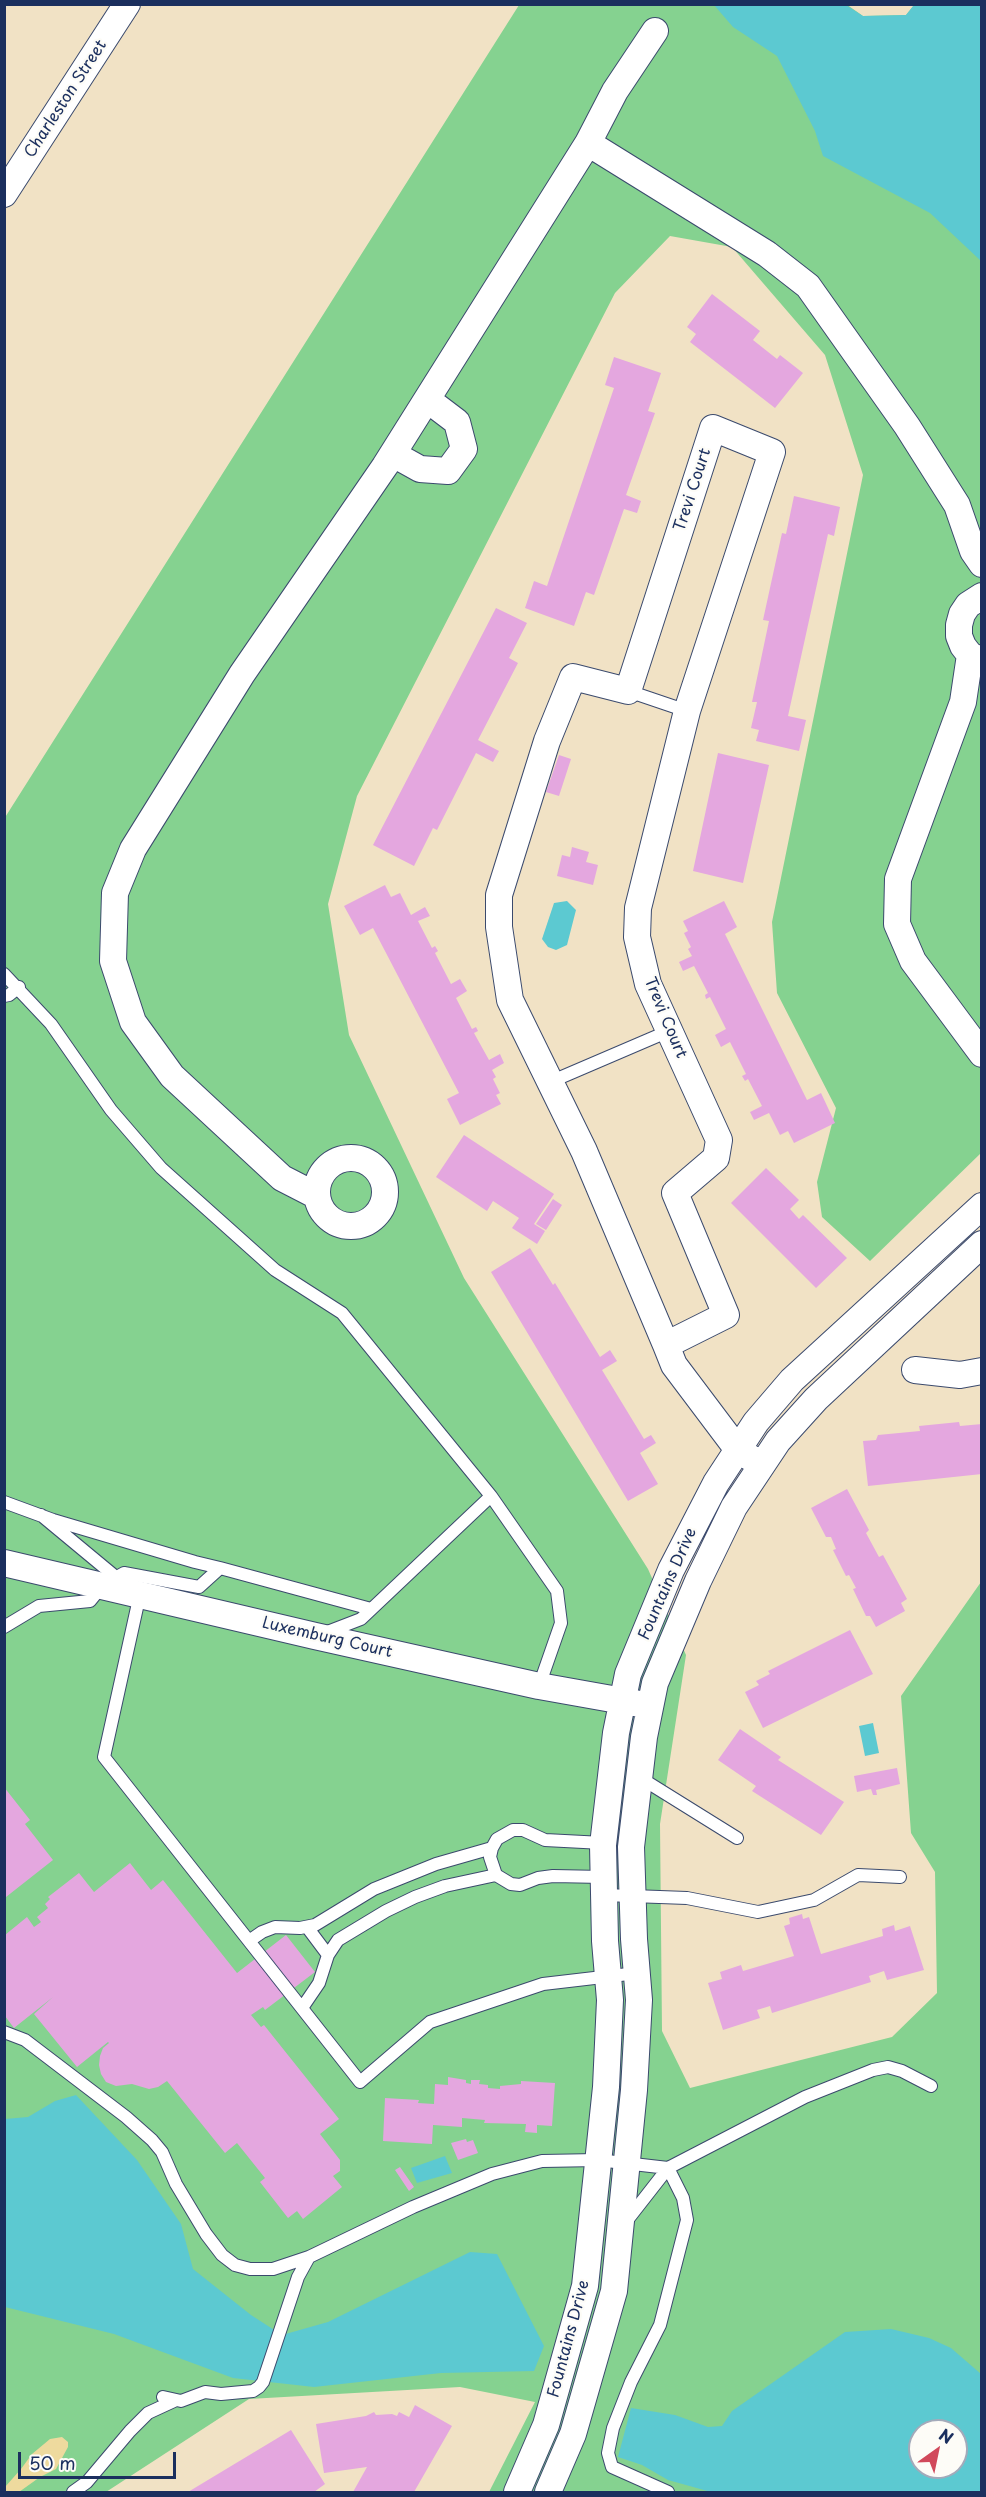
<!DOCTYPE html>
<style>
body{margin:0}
#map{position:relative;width:986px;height:2497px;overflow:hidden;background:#f1e2c5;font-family:"Playpen Sans",sans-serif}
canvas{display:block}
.frame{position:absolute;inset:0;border:6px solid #1b2f5e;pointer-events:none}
.north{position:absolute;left:908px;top:2419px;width:60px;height:60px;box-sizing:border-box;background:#fdfcf7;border:2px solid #a3aaba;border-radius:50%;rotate:33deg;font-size:16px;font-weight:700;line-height:24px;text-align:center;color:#1b2f5e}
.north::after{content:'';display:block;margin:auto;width:21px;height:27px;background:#d1495b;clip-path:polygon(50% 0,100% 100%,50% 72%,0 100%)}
.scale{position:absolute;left:18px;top:2452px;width:158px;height:27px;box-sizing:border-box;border:3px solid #1b2f5e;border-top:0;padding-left:8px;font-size:18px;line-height:21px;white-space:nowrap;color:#1b2f5e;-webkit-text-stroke:4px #fdfcf7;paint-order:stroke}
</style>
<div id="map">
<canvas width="986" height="2497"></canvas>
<div class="frame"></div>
<div class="north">N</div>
<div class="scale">50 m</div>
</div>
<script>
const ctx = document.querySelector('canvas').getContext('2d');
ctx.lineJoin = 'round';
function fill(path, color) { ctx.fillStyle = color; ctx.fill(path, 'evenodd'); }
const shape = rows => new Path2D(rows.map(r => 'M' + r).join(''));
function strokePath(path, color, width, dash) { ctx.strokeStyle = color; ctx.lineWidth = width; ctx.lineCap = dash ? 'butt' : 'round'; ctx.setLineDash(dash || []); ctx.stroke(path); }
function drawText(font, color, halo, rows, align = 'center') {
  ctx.font = font + ' "Playpen Sans",sans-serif'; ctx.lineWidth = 4.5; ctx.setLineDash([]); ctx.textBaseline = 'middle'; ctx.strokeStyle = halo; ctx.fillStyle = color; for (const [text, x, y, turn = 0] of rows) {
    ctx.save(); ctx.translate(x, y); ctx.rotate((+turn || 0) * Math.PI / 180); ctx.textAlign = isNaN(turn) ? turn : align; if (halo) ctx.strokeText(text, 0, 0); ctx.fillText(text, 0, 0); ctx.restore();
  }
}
const green = shape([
 [846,4,863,16,906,15,914,5,981,5,981,1153,870,1261,822,1217,817,1182,836,1108,777,993,772,922,863,475,825,355,732,247,670,236,615,293,357,796,328,904,349,1035,464,1278,648,1569,686,1655,660,1824,662,2031,690,2088,892,2037,937,1993,935,1872,911,1833,901,1696,981,1582,981,2492,489,2492,535,2402,460,2387,249,2399,106,2492,5,2492,4,819,519,5],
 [920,2431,956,2431,956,2467,920,2467]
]);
const sand = shape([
 [62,2437,68,2442,68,2447,56,2469,40,2477,19,2492,5,2492,5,2487,21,2469,32,2454,50,2439]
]);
const water = shape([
 [714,5,846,5,863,16,906,15,914,5,981,5,981,261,930,213,823,156,815,131,777,56,733,27],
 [567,901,576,910,567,945,556,950,548,947,542,939,554,903],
 [873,1723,879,1753,865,1756,859,1726],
 [76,2095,137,2160,181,2224,193,2269,251,2315,282,2335,328,2322,470,2252,497,2254,544,2346,534,2371,441,2373,314,2387,233,2378,114,2334,5,2307,5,2119,28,2117,55,2101],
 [445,2156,452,2173,417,2183,411,2168],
 [891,2329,929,2338,951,2348,981,2374,981,2492,711,2492,668,2480,642,2465,618,2457,631,2408,675,2415,708,2427,722,2426,732,2411,845,2332],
 [920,2431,956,2431,956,2467,920,2467]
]);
const building = shape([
 [712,294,760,331,753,340,777,359,780,355,803,373,775,408,690,342,696,334,687,327],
 [614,357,661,373,648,411,655,413,626,495,641,501,637,513,624,509,594,595,586,592,574,626,525,608,534,581,547,586,614,388,605,385],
 [794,496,840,507,834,536,828,534,788,716,806,720,799,751,756,741,759,730,751,728,757,702,752,702,769,621,763,620,782,533,786,534],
 [496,608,527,623,509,658,518,663,478,740,499,751,493,762,476,753,437,830,433,828,414,866,373,845],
 [718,753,769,765,743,883,693,871],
 [559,755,571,759,559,796,546,792],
 [572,847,589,852,586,862,598,865,593,885,557,876,562,855,570,857],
 [385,885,391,897,400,893,411,915,425,907,430,916,418,921,432,948,435,946,438,951,435,953,451,984,460,979,467,991,456,998,472,1029,476,1027,478,1031,474,1033,489,1060,500,1054,504,1063,492,1070,496,1077,493,1079,500,1093,496,1095,501,1104,460,1125,447,1099,459,1093,373,928,360,935,344,906],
 [724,901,737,927,725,934,807,1100,821,1093,835,1123,794,1143,788,1131,780,1135,769,1113,754,1120,750,1112,762,1106,748,1079,745,1081,742,1076,746,1074,730,1042,721,1047,715,1035,726,1029,710,997,706,999,705,995,708,993,694,966,683,971,679,962,692,956,688,949,691,947,684,933,688,931,683,921],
 [464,1135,554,1194,534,1224,545,1231,537,1244,512,1228,519,1218,493,1201,487,1211,436,1177],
 [766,1168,799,1200,790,1209,799,1219,803,1215,847,1258,816,1288,731,1203],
 [553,1199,562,1205,546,1230,536,1224],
 [530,1248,553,1285,555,1283,600,1357,610,1350,617,1361,602,1370,644,1439,651,1435,656,1443,640,1453,658,1484,628,1501,491,1272],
 [959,1422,960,1426,982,1424,982,1474,868,1486,863,1441,876,1440,878,1435,920,1431,919,1426],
 [847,1489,869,1530,866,1533,879,1557,883,1555,907,1599,901,1603,905,1611,876,1627,870,1616,866,1616,853,1589,856,1588,849,1575,846,1576,833,1550,836,1549,831,1537,826,1537,811,1508],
 [850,1630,873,1674,763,1728,745,1692,759,1685,756,1681,770,1674,768,1671],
 [740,1729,781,1757,778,1760,844,1802,821,1835,752,1791,756,1786,718,1760],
 [897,1768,900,1784,876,1790,877,1795,873,1795,871,1789,857,1792,854,1776],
 [4,1787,30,1820,25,1824,53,1860,6,1897,4,1894],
 [130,1863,151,1890,163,1880,237,1973,286,1935,315,1972,265,2010,263,2007,251,2015,261,2027,264,2025,339,2119,320,2134,340,2160,340,2171,333,2176,342,2187,303,2219,297,2211,288,2218,260,2182,265,2178,237,2143,225,2153,167,2081,158,2087,149,2089,132,2084,116,2086,106,2082,101,2074,99,2065,100,2056,103,2048,109,2043,108,2042,77,2067,34,2014,53,1997,14,2028,5,2016,5,1935,27,1917,34,1927,41,1922,37,1917,48,1908,45,1904,50,1899,48,1897,79,1873,94,1892],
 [802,1914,803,1919,809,1917,821,1954,883,1936,882,1929,894,1925,895,1931,910,1926,924,1970,887,1980,884,1971,869,1976,871,1982,772,2013,770,2006,757,2010,760,2018,723,2030,708,1983,722,1979,720,1972,741,1965,743,1971,794,1956,784,1926,790,1924,789,1918],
 [448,2077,466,2080,466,2083,471,2084,471,2080,480,2080,479,2084,488,2085,488,2088,500,2089,500,2086,521,2084,521,2081,555,2083,552,2126,537,2125,537,2133,525,2132,526,2124,484,2123,485,2120,462,2118,462,2127,433,2125,432,2144,383,2141,385,2098,419,2100,418,2103,434,2104,435,2084,448,2085],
 [466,2139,467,2142,473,2140,478,2153,458,2160,451,2143],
 [400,2167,414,2187,409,2191,395,2170],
 [415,2405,452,2426,414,2492,353,2492,367,2467,324,2473,316,2424,366,2416,374,2412,376,2415,392,2414,397,2416,399,2412,409,2417],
 [291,2430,325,2484,314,2492,188,2492]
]);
const service = shape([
 [628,691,687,711],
 [4,974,51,1024,111,1110,161,1168,275,1270,342,1313,491,1496],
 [4,996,9,995,19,987],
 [550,1082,669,1031],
 [4,1502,53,1520,195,1562,220,1568],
 [41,1515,123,1583],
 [140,1594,104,1757,360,2082,430,2022,543,1984,637,1973],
 [4,1627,39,1606,90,1601,103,1585,124,1573,199,1587,220,1568,371,1609],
 [322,1634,361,1619,491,1496,557,1591,561,1623,539,1686],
 [639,1777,737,1838],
 [603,1843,545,1840,523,1830,513,1830,497,1839,492,1848,490,1857,496,1875,511,1884,520,1885,538,1878,553,1876,603,1877],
 [604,1895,687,1898,758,1912,814,1900,858,1875,900,1877],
 [307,1927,328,1955],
 [249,1941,262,1932,275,1927,300,1928,315,1925,374,1889,436,1864,492,1848],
 [302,2008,319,1983,328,1955,338,1940,386,1911,415,1897,445,1886,496,1875],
 [4,2032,25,2040,126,2117,152,2140,162,2152,176,2184,206,2234,222,2255,235,2265,250,2269,273,2269,309,2257,413,2207,492,2174,542,2161,598,2160,668,2168,805,2097,873,2070,888,2067,902,2071,931,2086],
 [625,2223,668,2168,683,2198,687,2220,660,2325,631,2382,613,2428,608,2453,612,2467,668,2492],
 [163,2397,181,2401,205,2392,221,2394,253,2391,259,2387,263,2382,298,2277,309,2257],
 [73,2492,87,2482,130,2431,148,2413,174,2401]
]);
const minor = shape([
 [588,143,615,91,655,31],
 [4,194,127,4],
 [393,454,420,469,448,471,464,449,457,422,428,400],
 [982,596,968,605,962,614,959,625,959,636,963,646,970,655,982,661],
 [970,655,963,702,898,879,897,924,913,961,982,1054],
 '317 1192a34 34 0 1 1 68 0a34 34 0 1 1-68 0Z',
 [317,1196,282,1178,172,1076,133,1022,113,961,115,893,133,849,242,674,385,466,588,143,767,254,808,286,907,426,957,505,973,551,982,564],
 [666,1345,726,1315,675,1193,716,1158,719,1140,648,984,637,937,638,908,687,711,772,452,713,428,628,691,573,677,547,741,499,895,499,927,510,1000,584,1151,666,1345,674,1365,738,1450,762,1465],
 [915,1370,960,1375,982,1371],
 [4,1563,315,1636,539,1686,640,1704],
 [517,2492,546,2425,585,2286,606,2087,610,2000,605,1941,603,1845,616,1733,628,1674,671,1570,716,1483,756,1422,792,1380,982,1206],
 [548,2492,573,2434,614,2291,634,2090,639,2000,634,1939,631,1847,644,1737,655,1683,698,1581,734,1507,778,1441,816,1399,982,1244]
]);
const streetNames = [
 ["Charleston Street",66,99,-57],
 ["Trevi Court",693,490,-72],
 ["Trevi Court",665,1018,67],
 ["Fountains Drive",668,1584,-66],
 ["Luxemburg Court",327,1638,13],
 ["Fountains Drive",569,2339,-75]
];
fill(green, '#85d290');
fill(sand, '#eeda9e');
fill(water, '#5cc9d1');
fill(building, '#e4a7df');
strokePath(service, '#3b4a6d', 14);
strokePath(minor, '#3b4a6d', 28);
strokePath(service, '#fff', 12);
strokePath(minor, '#fff', 26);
drawText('16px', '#1b2f5e', '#fdfcf7', streetNames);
</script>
